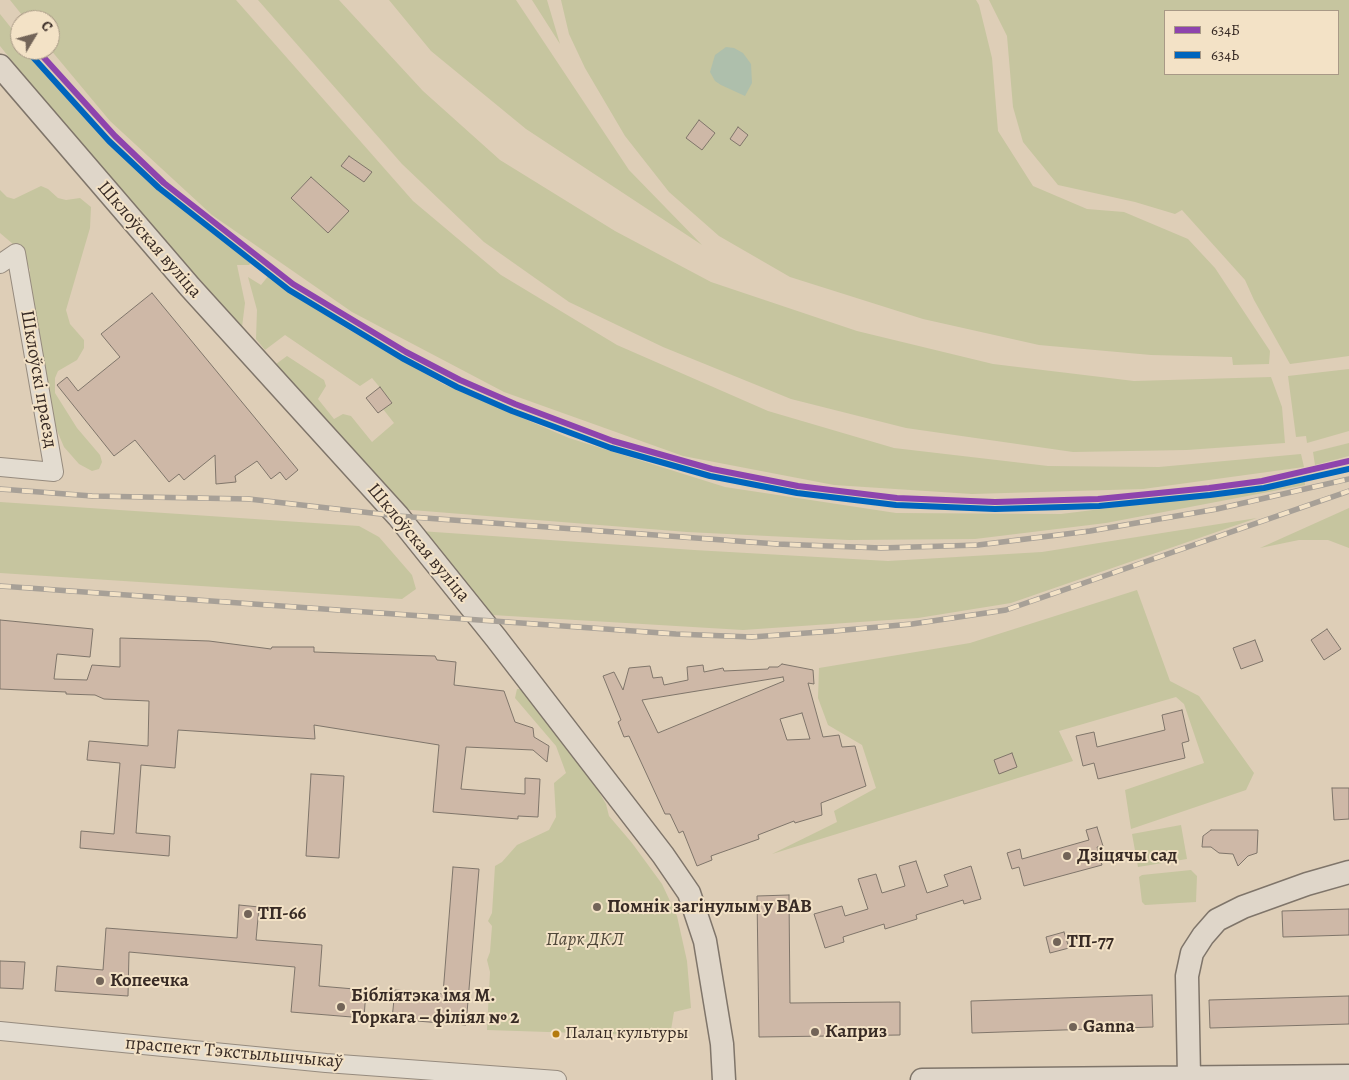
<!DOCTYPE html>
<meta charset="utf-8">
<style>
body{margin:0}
#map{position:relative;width:1349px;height:1080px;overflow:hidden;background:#deceb7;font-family:Alegreya,serif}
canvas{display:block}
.legend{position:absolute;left:1164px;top:10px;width:175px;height:65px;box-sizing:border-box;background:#f3e2c6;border:1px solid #a89986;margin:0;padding:6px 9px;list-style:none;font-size:15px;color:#382b25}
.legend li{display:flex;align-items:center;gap:10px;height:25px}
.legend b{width:25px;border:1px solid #a89986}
.north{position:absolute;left:10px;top:10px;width:50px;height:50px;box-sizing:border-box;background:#f3e2c6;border:1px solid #a89986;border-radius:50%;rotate:53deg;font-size:14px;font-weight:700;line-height:20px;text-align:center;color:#382b25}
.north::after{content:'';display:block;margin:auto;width:18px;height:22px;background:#726458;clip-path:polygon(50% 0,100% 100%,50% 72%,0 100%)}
</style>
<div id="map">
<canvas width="1349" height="1080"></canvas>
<ul class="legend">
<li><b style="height:6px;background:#8e44ad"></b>634Б</li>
<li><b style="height:6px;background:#0065bd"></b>634Ь</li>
</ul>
<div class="north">С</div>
</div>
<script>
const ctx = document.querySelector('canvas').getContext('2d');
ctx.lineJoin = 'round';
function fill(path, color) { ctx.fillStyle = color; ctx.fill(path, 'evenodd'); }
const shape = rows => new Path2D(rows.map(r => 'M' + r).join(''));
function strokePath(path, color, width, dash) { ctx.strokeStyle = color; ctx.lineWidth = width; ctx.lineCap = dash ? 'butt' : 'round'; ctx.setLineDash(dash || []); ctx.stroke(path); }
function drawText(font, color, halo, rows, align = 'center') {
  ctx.font = font + ' Alegreya,serif'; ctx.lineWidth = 4; ctx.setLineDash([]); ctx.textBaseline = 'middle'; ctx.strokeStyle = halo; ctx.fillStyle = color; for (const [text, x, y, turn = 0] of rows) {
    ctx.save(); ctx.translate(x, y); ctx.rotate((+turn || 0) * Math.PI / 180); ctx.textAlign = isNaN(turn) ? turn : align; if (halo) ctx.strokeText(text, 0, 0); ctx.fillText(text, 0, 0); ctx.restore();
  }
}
const green = shape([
 [10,0,236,0,413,201,501,275,617,345,768,411,894,448,1048,466,1159,467,1301,454,1304,467,1143,489,972,494,834,485,683,456,504,392,352,312,212,215,110,121,50,49,50,20,26,20],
 [258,0,339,0,423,91,500,160,615,231,711,282,857,331,993,364,1134,381,1271,377,1282,407,1285,443,1187,450,1073,452,906,428,791,399,663,347,569,302,484,242,402,164],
 [389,0,516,0,629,170,702,245,526,129,431,51],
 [532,0,547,0,560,44],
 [561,0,976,0,979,5,992,58,998,131,1033,186,1087,209,1124,212,1188,239,1215,268,1270,351,1269,364,1233,365,1232,357,1151,355,1039,345,923,319,790,277,719,236,669,192,625,136,585,68,569,34],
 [989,0,1349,0,1349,356,1290,364,1254,300,1245,280,1182,210,1175,214,1135,202,1058,185,1023,142,1013,107,1007,36],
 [1165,11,1338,11,1338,74,1165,74],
 [0,14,20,39,20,50,29,50,81,114,152,181,253,260,249,265,237,265,245,303,242,327,88,155,0,46],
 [41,186,48,189,58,198,66,200,80,198,91,207,90,228,66,310,70,324,84,340,84,348,77,360,58,371,55,378,55,393,77,428,100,455,102,462,99,469,92,471,79,464,64,447,58,433,29,346,24,285,30,270,20,250,0,233,0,190,7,197,14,199],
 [269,275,344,327,443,384,569,438,725,487,896,513,1061,514,1221,494,1305,480,1305,485,1106,523,975,539,849,540,687,532,399,509,276,364,287,356,324,380,326,386,318,399,334,419,343,414,351,416,372,442,394,423,383,409,392,402,372,378,360,386,285,335,265,350,256,339,257,310,248,277,261,285],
 [1349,369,1349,431,1307,443,1306,436,1296,437,1288,376],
 [1349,443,1349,456,1315,465,1313,452],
 [0,502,359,526,379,537,412,575,416,589,402,599,0,573],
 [1349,508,1349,548,1328,540,1299,540,1260,548],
 [1257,518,1011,603,918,618,743,630,492,615,420,531,694,550,888,561,1042,552],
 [1137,590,1170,681,1199,696,1254,773,1246,790,1131,829,1125,790,1204,763,1184,704,1176,697,1059,731,1073,761,772,854,837,822,834,811,876,788,862,745,828,725,818,698,819,668,970,643],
 [517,689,523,689,590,777,606,804,609,816,632,843,662,884,677,916,687,961,691,1008,674,1012,670,1036,487,1030,490,972,487,960,490,952,492,926,488,921,492,913,495,866,502,862,517,845,549,830,556,817,554,783,566,773,556,746,515,698],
 [1181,825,1187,859,1138,867,1132,834],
 [1191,870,1197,876,1196,902,1145,905,1142,902,1139,877,1142,875]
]);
const water = shape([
 [726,47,734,48,743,53,751,64,752,83,745,96,721,85,715,81,710,72,715,55]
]);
const building = shape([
 [699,120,715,133,702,150,686,138,699,120],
 [738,127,748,135,740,146,730,139,738,127],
 [349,156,372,172,364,182,341,166,349,156],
 [311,177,349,211,328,233,291,198,311,177],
 [152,293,298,470,286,480,280,472,271,479,257,461,235,476,236,482,216,484,215,455,184,480,179,474,169,482,135,440,114,456,57,385,67,377,78,391,120,357,101,334,152,293],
 [380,387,392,403,378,413,366,398,380,387],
 [0,620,93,629,90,657,57,654,54,679,87,680,92,665,120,667,120,638,209,641,271,649,272,647,314,647,314,652,435,656,437,660,456,662,454,685,504,691,515,722,533,728,534,737,549,746,547,762,533,750,466,747,461,789,525,794,525,778,540,779,538,817,518,816,518,819,433,812,439,745,314,725,315,739,178,730,175,768,141,765,136,833,170,836,169,856,80,848,81,831,114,834,120,763,87,760,89,741,148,746,149,701,104,699,95,695,66,694,66,692,0,689,0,620],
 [1327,629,1341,649,1324,660,1311,640,1327,629],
 [1255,640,1263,661,1241,669,1233,648,1255,640],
 [782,664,813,670,814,684,808,683,823,737,839,735,842,747,855,746,866,786,821,803,822,815,795,823,794,821,758,835,759,839,711,856,712,860,697,866,683,831,679,833,670,814,665,814,629,736,624,737,618,722,621,720,603,676,614,672,623,690,629,668,650,666,653,678,662,677,664,685,688,680,687,667,703,665,704,672,723,668,724,671,768,669,769,667,778,667,782,664],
 [783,677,784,681,658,733,642,700,783,677],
 [802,713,810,739,787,740,780,719,802,713],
 [1182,710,1189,741,1182,743,1185,758,1098,779,1094,763,1083,766,1076,736,1094,732,1097,747,1165,730,1162,715,1182,710],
 [1012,753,1017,767,999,774,994,760,1012,753],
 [311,774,344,776,339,858,306,856,311,774],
 [1332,788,1349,788,1349,819,1334,820,1332,788],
 [1097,827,1103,846,1097,847,1102,865,1024,886,1019,867,1012,869,1007,853,1020,849,1022,859,1089,840,1086,830,1097,827],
 [1211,830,1258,830,1257,853,1248,856,1238,866,1233,854,1219,853,1211,847,1202,847,1203,836,1211,830],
 [916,861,927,893,948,886,944,875,971,866,981,899,964,904,963,900,916,915,917,919,885,929,884,924,843,937,844,942,825,948,814,914,842,906,845,916,868,909,858,879,876,874,882,893,905,886,899,866,916,861],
 [453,867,479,869,466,1025,392,1019,395,990,443,994,453,867],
 [789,895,790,1003,900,1002,900,1035,759,1037,757,896,789,895],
 [239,905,259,907,256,940,322,945,319,986,366,990,364,1018,291,1012,295,967,129,952,128,996,55,991,57,966,103,970,106,928,237,938,239,905],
 [1349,909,1349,935,1283,937,1282,911,1349,909],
 [1064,932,1069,948,1050,953,1046,937,1064,932],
 [0,961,25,962,23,989,0,988,0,961],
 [1152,995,1153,1027,972,1033,971,1001,1152,995],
 [1349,996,1349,1024,1210,1028,1209,1000,1349,996]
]);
const minor = shape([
 [0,264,16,253,54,472,0,467],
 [0,1031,326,1063,557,1080]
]);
const major = shape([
 [0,66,190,287,398,516,496,638,663,855,689,893,705,941,722,1044,724,1080],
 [1189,1076,1187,976,1192,953,1203,936,1217,920,1243,907,1307,884,1349,872],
 [922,1080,1349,1076]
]);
const rail = shape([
 [0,489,92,496,249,499,398,516,777,544,881,548,978,545,1090,531,1217,509,1349,479],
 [0,586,676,634,752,637,834,631,912,624,1006,610,1349,491]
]);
const rail1 = shape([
 [37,50,115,136,164,183,293,284,406,352,460,380,515,404,613,441,712,469,798,486,897,498,995,502,1098,499,1209,488,1262,481,1349,461]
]);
const rail2 = shape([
 [31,55,109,141,159,188,289,290,402,358,457,387,512,411,611,448,710,476,797,493,896,505,995,509,1099,506,1210,495,1264,488,1349,469]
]);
const markers = [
 [1067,856,5,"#726458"],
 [597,907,5,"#726458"],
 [248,914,5,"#726458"],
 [1057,942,5,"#726458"],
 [100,981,5,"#726458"],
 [341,1007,5,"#726458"],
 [1073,1027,5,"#726458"],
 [815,1032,5,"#726458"],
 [556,1034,4.5,"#b47b0d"]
];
const busNames = [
 ["Палац культуры",565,1034]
];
const streetNames = [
 ["Шклоўская вуліца",149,240,49],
 ["Шклоўскі праезд",38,379,80],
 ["Шклоўская вуліца",418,543,50],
 ["праспект Тэкстыльшчыкаў",234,1053,5]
];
const poiNames = [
 ["Дзіцячы сад",1077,856],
 ["Помнік загінулым у ВАВ",607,907],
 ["ТП-66",258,914],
 ["ТП-77",1067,942],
 ["Копеечка",110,981],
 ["Бібліятэка імя М.",351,996],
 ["Горкага – філіял № 2",351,1018],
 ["Ganna",1083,1027],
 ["Каприз",825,1032]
];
const parkNames = [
 ["Парк ДКЛ",585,940]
];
fill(green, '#c6c59f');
fill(water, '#aebfac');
fill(building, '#ceb8a7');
strokePath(building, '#7f756a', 1);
strokePath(minor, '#968b7e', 20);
strokePath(major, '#7f756a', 25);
strokePath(minor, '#e3dcd0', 18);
strokePath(major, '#dfd6c9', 22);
strokePath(rail, '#a7a097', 5.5);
strokePath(rail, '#f3e2c6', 4, [11]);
strokePath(rail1, '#8e44ad', 6);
strokePath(rail2, '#0065bd', 6);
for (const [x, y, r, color] of markers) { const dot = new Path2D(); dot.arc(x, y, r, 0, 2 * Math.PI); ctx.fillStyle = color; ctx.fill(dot); strokePath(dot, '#f3e2c6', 2); }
drawText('18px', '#382b25', '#f3e2c6', busNames, 'left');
drawText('19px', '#382b25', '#f3e2c6', streetNames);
drawText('bold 19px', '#382b25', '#f3e2c6', poiNames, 'left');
drawText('italic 19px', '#50483a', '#f3e2c6', parkNames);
</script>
